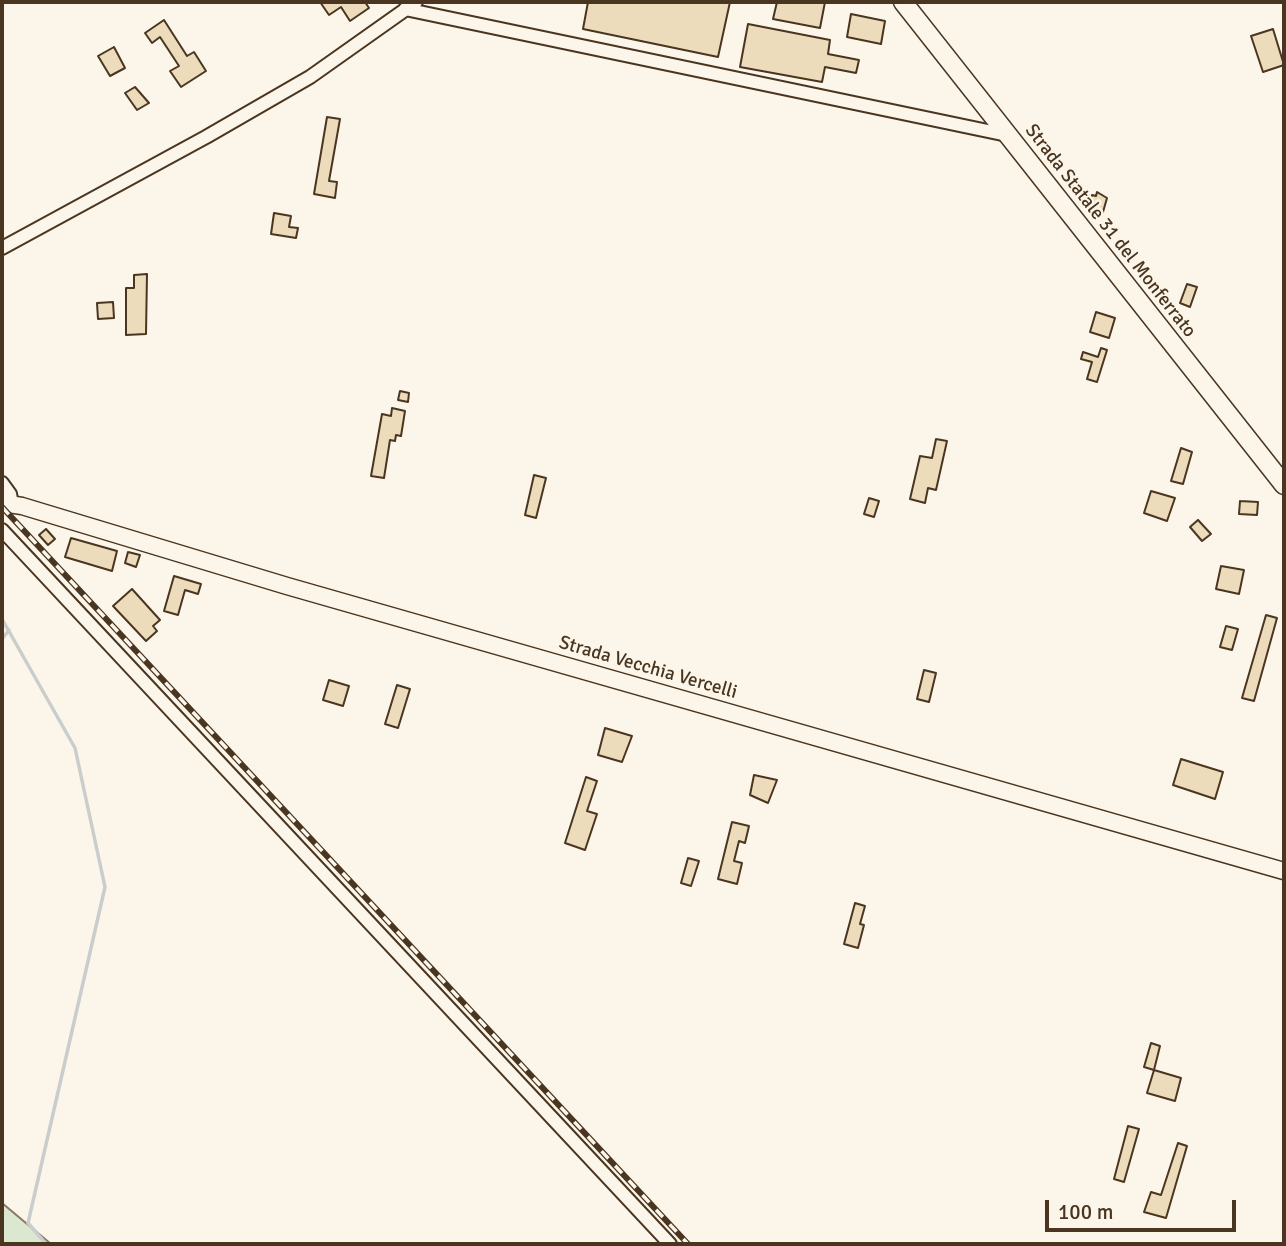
<!DOCTYPE html>
<style>
body{margin:0}
#map{position:relative;width:1286px;height:1246px;overflow:hidden;background:#fbf6e9;font-family:Signika,sans-serif}
canvas{display:block}
.frame{position:absolute;inset:0;border:4px solid #4a3520;pointer-events:none}
.scale{position:absolute;left:1045px;top:1200px;width:191px;height:32px;box-sizing:border-box;border:4px solid #4a3520;border-top:0;padding-left:9px;font-size:21px;line-height:24px;white-space:nowrap;color:#4a3520;-webkit-text-stroke:5px #fbf6e9;paint-order:stroke}
</style>
<div id="map">
<canvas width="1286" height="1246"></canvas>
<div class="frame"></div>
<div class="scale">100 m</div>
</div>
<script>
const context = document.querySelector('canvas').getContext('2d');
context.lineJoin = 'round';
function fillPath(path, color) { context.fillStyle = color; context.fill(path, 'evenodd'); }
const poly = rows => new Path2D(rows.map(r => 'M' + r).join(''));
function stroke(path, color, width, dash) { context.strokeStyle = color; context.lineWidth = width; context.lineCap = dash ? 'butt' : 'round'; context.setLineDash(dash || []); context.stroke(path); }
function write(font, color, halo, rows, align = 'center') {
  context.font = font + ' Signika,sans-serif'; context.lineWidth = 5; context.setLineDash([]); context.textBaseline = 'middle'; context.strokeStyle = halo; context.fillStyle = color; for (const [text, x, y, turn = 0] of rows) {
    context.save(); context.translate(x, y); context.rotate((+turn || 0) * Math.PI / 180); context.textAlign = isNaN(turn) ? turn : align; if (halo) context.strokeText(text, 0, 0); context.fillText(text, 0, 0); context.restore();
  }
}
const green = poly([
 [2,1203,51,1244,2,1244,2,1203]
]);
fillPath(green, '#dce7d0');
stroke(green, '#887966', 2);
stroke(poly([
 [2,619,75,748,105,887,28,1223,46,1244],
 [2,639,9,630]
]), '#c9cecd', 3.5);
const building = poly([
 [320,2,365,2,369,8,350,21,341,7,329,15,320,2],
 [588,2,730,2,718,57,583,29,588,2],
 [777,2,825,2,820,28,773,19,777,2],
 [851,14,885,21,881,44,847,37,851,14],
 [164,20,187,56,194,52,206,71,181,87,170,71,179,66,160,37,152,43,145,33,164,20],
 [748,24,830,40,828,54,859,60,856,73,825,67,822,82,740,67,748,24],
 [1273,29,1284,65,1263,72,1251,36,1273,29],
 [114,47,125,68,110,76,98,56,114,47],
 [135,87,149,103,137,110,125,93,135,87],
 [327,117,340,119,329,181,337,182,335,198,314,194,327,117],
 [1097,192,1107,198,1103,212,1094,209,1096,203,1090,201,1092,195,1096,196,1097,192],
 [274,213,291,216,289,227,298,228,296,238,271,234,274,213],
 [147,274,146,334,126,335,126,288,134,288,134,275,147,274],
 [1187,284,1197,287,1190,307,1180,303,1187,284],
 [113,302,114,318,98,319,97,303,113,302],
 [1096,312,1115,318,1109,338,1090,332,1096,312],
 [1101,348,1107,350,1097,382,1087,379,1092,362,1081,359,1083,352,1098,357,1101,348],
 [400,391,409,393,408,402,398,400,400,391],
 [392,408,405,411,401,436,396,435,395,441,390,440,384,478,371,476,382,414,391,416,392,408],
 [936,439,947,441,936,490,928,488,925,503,910,499,920,456,932,458,936,439],
 [1181,448,1192,452,1183,484,1171,481,1181,448],
 [534,475,546,478,536,518,525,515,534,475],
 [1151,491,1175,498,1167,521,1144,513,1151,491],
 [869,498,879,501,874,517,864,514,869,498],
 [1240,501,1258,502,1257,515,1239,514,1240,501],
 [1198,520,1211,534,1202,541,1190,527,1198,520],
 [46,529,55,539,48,545,39,535,46,529],
 [71,538,117,551,112,571,65,557,71,538],
 [128,552,140,555,136,567,125,563,128,552],
 [1221,566,1244,570,1239,594,1216,589,1221,566],
 [174,576,201,584,198,594,185,590,178,615,164,611,174,576],
 [132,589,160,620,153,626,157,631,146,641,113,606,132,589],
 [1266,615,1277,618,1254,701,1242,698,1266,615],
 [1226,626,1238,629,1232,650,1220,647,1226,626],
 [924,670,936,673,929,702,917,699,924,670],
 [329,680,349,686,343,706,323,700,329,680],
 [397,685,410,689,398,728,385,724,397,685],
 [605,728,632,736,622,762,598,755,605,728],
 [1181,759,1223,772,1215,799,1173,785,1181,759],
 [754,775,777,780,768,803,750,795,754,775],
 [586,777,597,781,587,811,597,814,585,850,565,843,586,777],
 [732,822,749,826,745,843,739,841,734,861,742,863,737,884,718,879,732,822],
 [688,858,699,861,691,886,681,883,688,858],
 [855,903,865,906,860,924,864,925,858,948,844,944,855,903],
 [1151,1043,1160,1046,1154,1070,1144,1067,1151,1043],
 [1154,1070,1181,1078,1175,1101,1147,1093,1154,1070],
 [1128,1126,1139,1129,1124,1182,1114,1179,1128,1126],
 [1178,1143,1187,1146,1166,1218,1144,1212,1151,1192,1161,1195,1178,1143]
]);
fillPath(building, '#ecdcbc');
stroke(building, '#4a3520', 2);
const street = poly([
 [405,9,1007,135],
 [2,248,206,137,310,77,416,2],
 [2,483,10,494,12,504],
 [2,530,670,1244]
]);
const secondary = poly([
 [2,503,22,506,287,586,1284,871]
]);
const primary = poly([
 [903,2,1284,485]
]);
stroke(street, '#4a3520', 16);
stroke(secondary, '#4a3520', 19);
stroke(primary, '#4a3520', 21);
stroke(street, '#fbf6e9', 12);
stroke(secondary, '#fbf6e9', 16);
stroke(primary, '#fbf6e9', 18);
const rail = poly([
 [2,507,688,1244]
]);
stroke(rail, '#4a3520', 6);
stroke(rail, '#fbf6e9', 3.5, [10]);
write('19px', '#4a3520', '#fbf6e9', [
 ["Strada Statale 31 del Monferrato",1110,231,52],
 ["Strada Vecchia Vercelli",648,668,16]
]);
</script>
